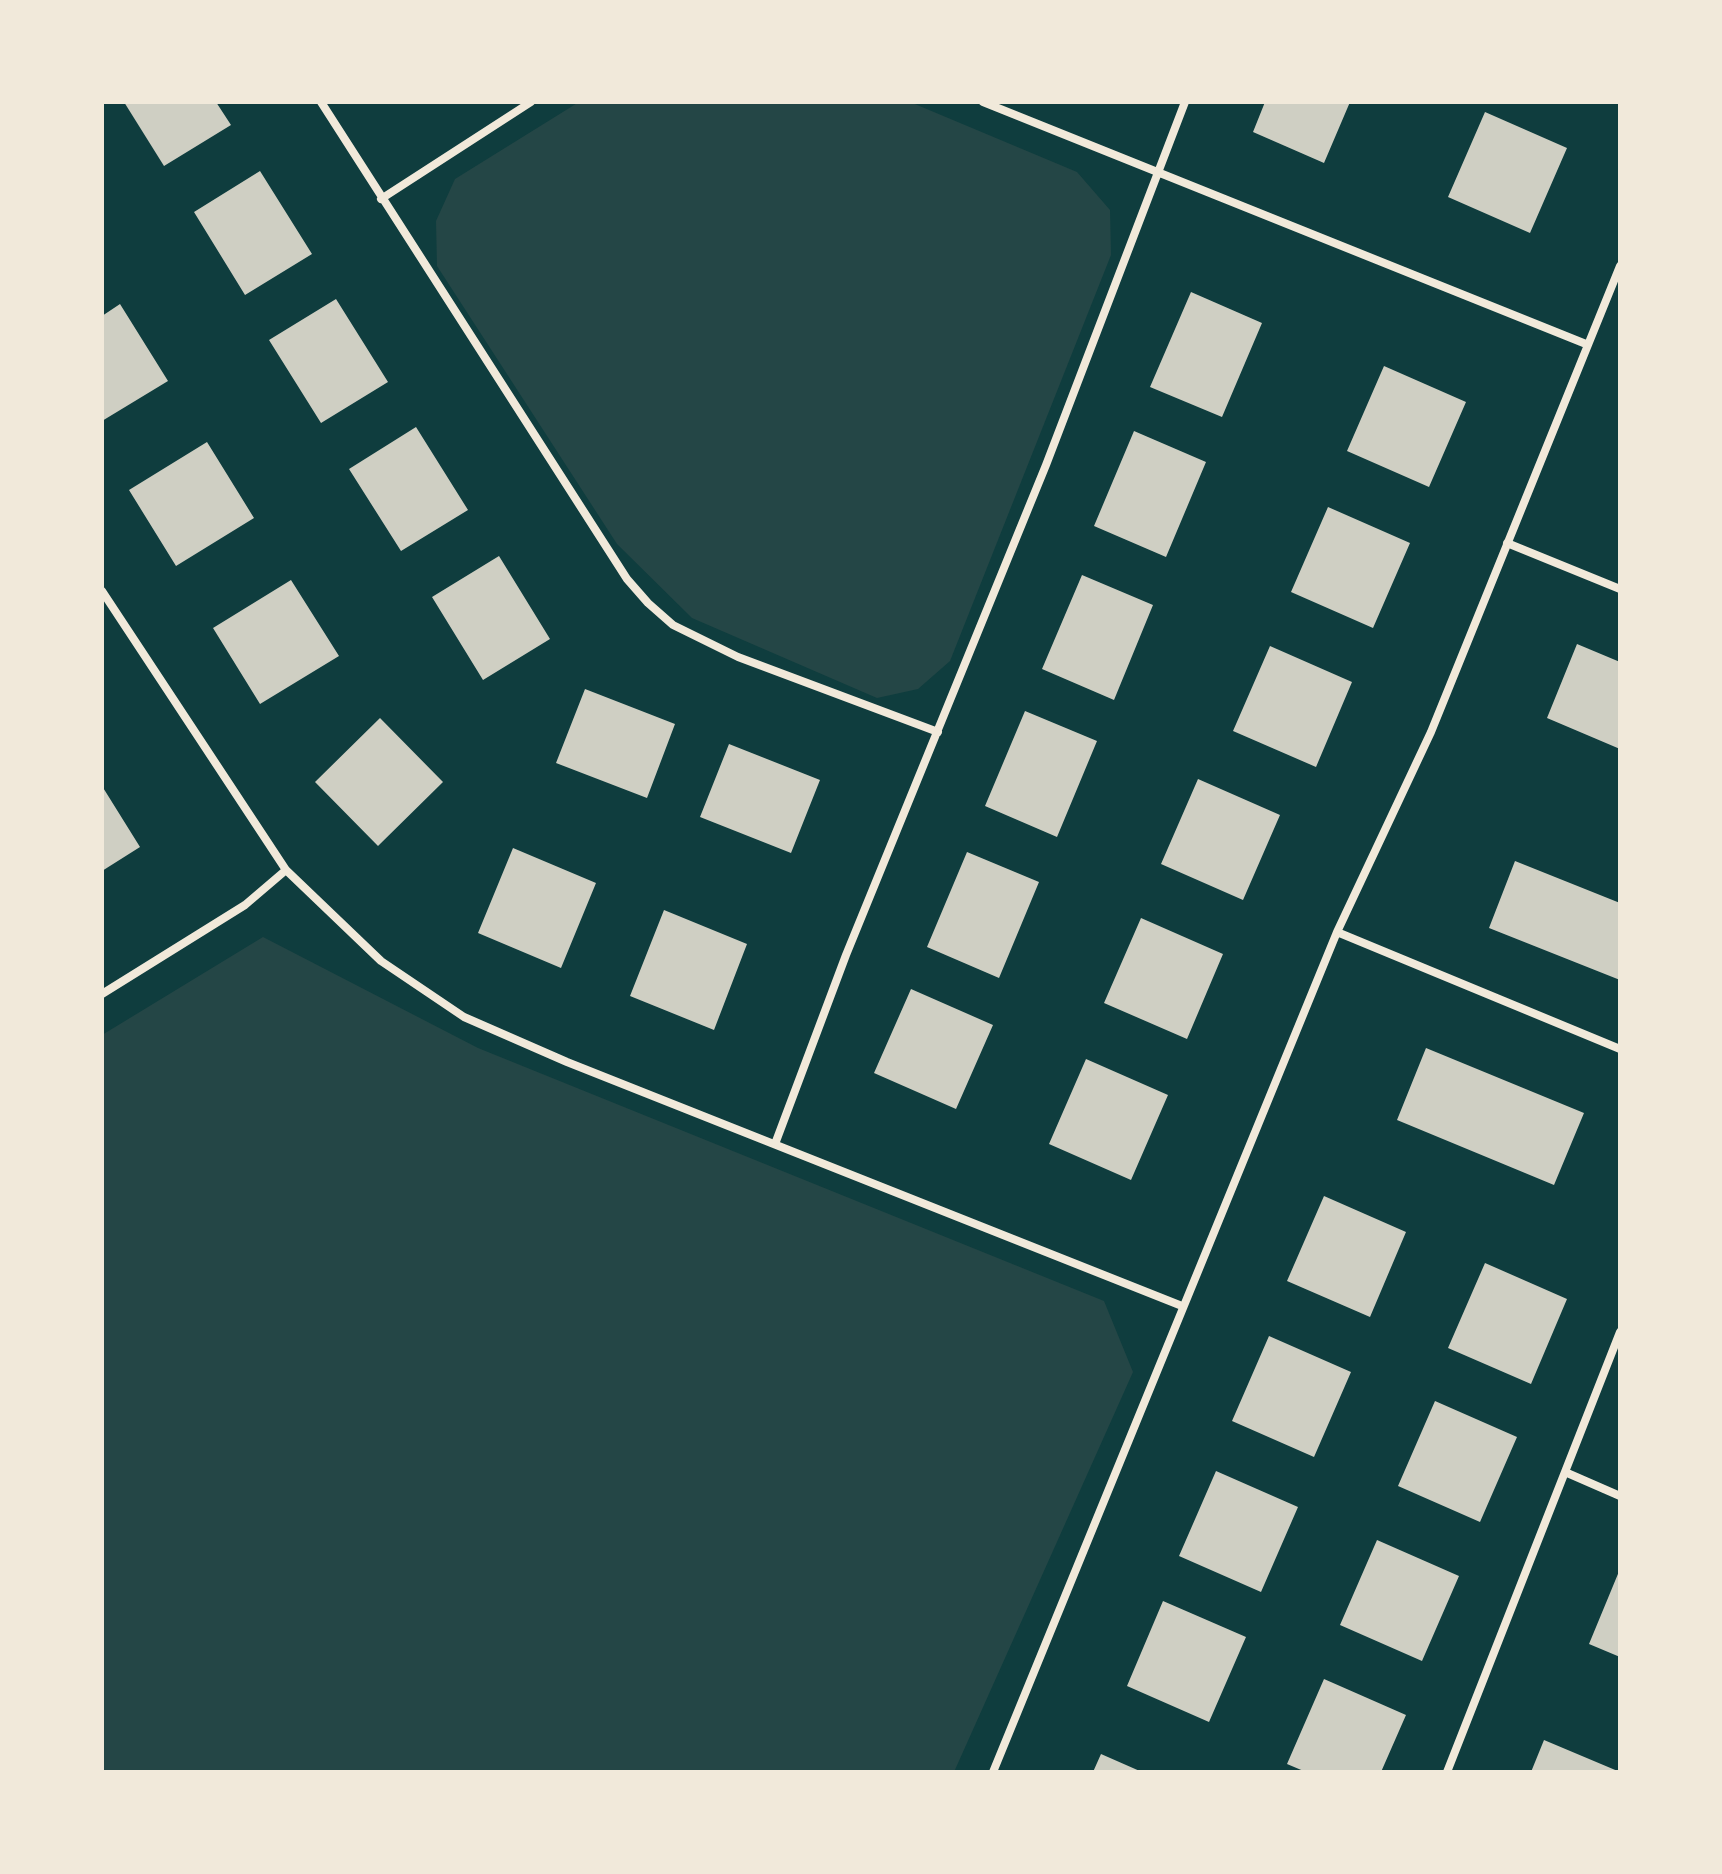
<!DOCTYPE html>
<style>
body{margin:0}
#map{position:relative;width:1722px;height:1874px;overflow:hidden;background:#0f3d3e;font-family:Montserrat,sans-serif}
canvas{display:block}
.frame{position:absolute;inset:0;border:104px solid #f1e9da;pointer-events:none}
</style>
<div id="map">
<canvas width="1722" height="1874"></canvas>
<div class="frame"></div>
</div>
<script>
const context = document.querySelector('canvas').getContext('2d');
context.lineJoin = 'round';
function fillPath(path, color) { context.fillStyle = color; context.fill(path, 'evenodd'); }
const poly = rows => new Path2D(rows.map(r => 'M' + r).join(''));
function stroke(path, color, width, dash) { context.strokeStyle = color; context.lineWidth = width; context.lineCap = dash ? 'butt' : 'round'; context.setLineDash(dash || []); context.stroke(path); }
fillPath(poly([
 [579,102,910,102,1077,172,1110,210,1111,255,950,661,918,689,877,698,692,618,617,544,437,266,436,221,455,179],
 [263,937,478,1048,1104,1301,1133,1372,954,1772,102,1772,102,1035]
]), '#244646');
fillPath(poly([
 [124,102,216,102,231,125,164,166],
 [1265,102,1350,102,1324,163,1253,132],
 [1485,112,1567,148,1530,233,1448,197],
 [260,171,312,254,245,295,194,212],
 [1191,292,1262,323,1222,417,1150,387],
 [336,299,388,382,321,423,269,340],
 [120,304,168,381,102,421,102,316],
 [1384,366,1466,402,1429,487,1347,451],
 [416,427,468,510,401,551,349,469],
 [1134,431,1206,462,1166,557,1094,526],
 [207,442,254,518,176,566,129,490],
 [1328,507,1410,543,1373,628,1291,592],
 [499,556,550,639,483,680,432,597],
 [1082,575,1153,605,1114,700,1042,669],
 [291,580,339,656,260,704,213,628],
 [1577,644,1620,662,1620,749,1547,718],
 [1270,646,1352,682,1316,767,1233,731],
 [585,689,675,724,647,798,556,763],
 [1025,711,1097,741,1057,837,985,806],
 [380,718,443,782,378,846,315,782],
 [729,744,820,780,791,853,700,817],
 [1198,779,1280,815,1243,900,1161,864],
 [102,786,140,847,102,871],
 [513,848,596,883,561,968,478,933],
 [967,852,1039,882,999,978,927,947],
 [1515,861,1620,903,1620,980,1489,928],
 [664,910,747,944,714,1030,630,996],
 [1141,918,1223,954,1187,1039,1104,1003],
 [911,989,993,1025,956,1109,874,1073],
 [1426,1048,1584,1113,1554,1185,1397,1120],
 [1086,1059,1168,1095,1131,1180,1049,1144],
 [1324,1196,1406,1232,1370,1317,1287,1281],
 [1485,1263,1567,1299,1531,1384,1448,1348],
 [1269,1336,1351,1372,1314,1457,1232,1421],
 [1435,1401,1517,1437,1480,1522,1398,1486],
 [1216,1471,1298,1507,1261,1592,1179,1556],
 [1377,1540,1459,1576,1422,1661,1340,1625],
 [1620,1569,1620,1657,1589,1644],
 [1163,1601,1246,1637,1209,1722,1127,1686],
 [1324,1679,1406,1715,1381,1772,1306,1772,1287,1764],
 [1544,1740,1620,1772,1531,1772],
 [1101,1754,1142,1772,1093,1772]
]), '#cfcfc3');
stroke(poly([
 [321,102,627,579,648,603,673,625,738,657,938,732],
 [983,102,1586,344],
 [381,199,531,102],
 [1507,543,1620,589],
 [102,591,286,870,381,961,464,1017,567,1062,1182,1306],
 [1337,932,1620,1049],
 [102,994,245,905,286,870],
 [775,1144,846,955,1046,465,1185,102],
 [1565,1472,1620,1496],
 [993,1772,1337,932,1431,732,1620,266],
 [1447,1772,1620,1332]
]), '#f1e9da', 8);
</script>
